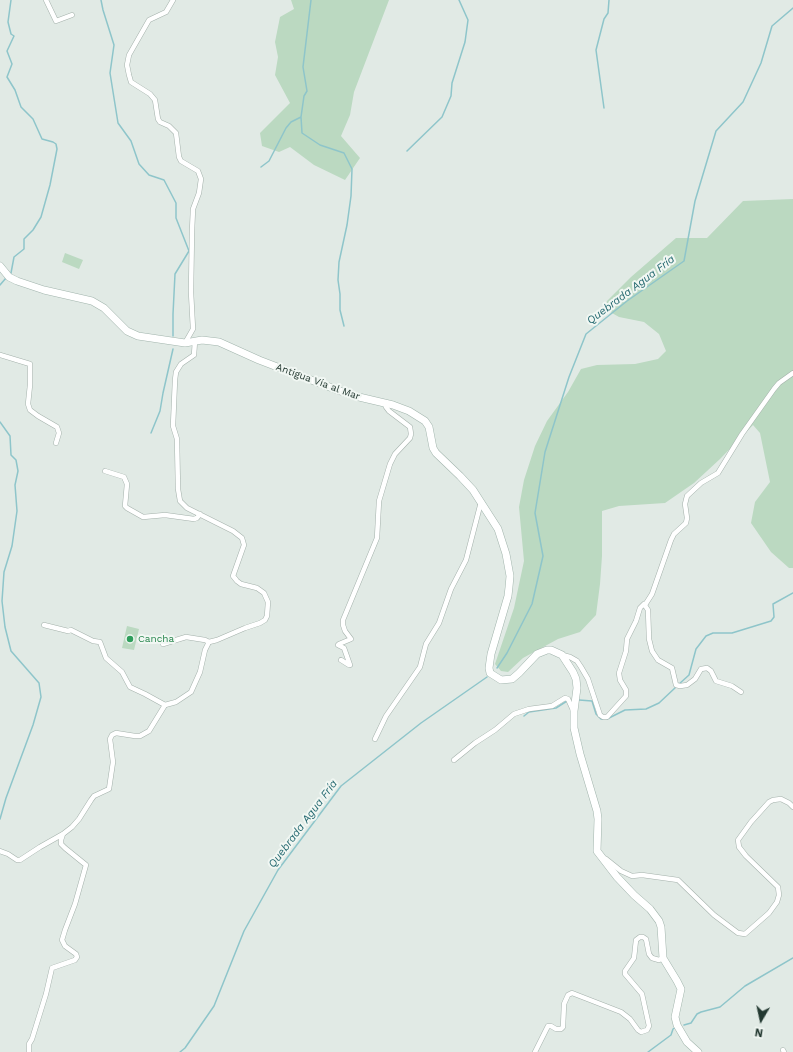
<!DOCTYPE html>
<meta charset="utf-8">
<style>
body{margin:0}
#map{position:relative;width:793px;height:1052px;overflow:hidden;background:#e1eae5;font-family:"Work Sans",sans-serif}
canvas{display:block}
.north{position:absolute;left:741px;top:1000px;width:40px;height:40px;-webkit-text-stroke:3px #f1f7f3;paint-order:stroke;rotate:189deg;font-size:11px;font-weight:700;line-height:16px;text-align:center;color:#233931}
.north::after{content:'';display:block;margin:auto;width:14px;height:18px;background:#233931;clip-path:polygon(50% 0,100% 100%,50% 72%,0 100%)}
</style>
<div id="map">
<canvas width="793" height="1052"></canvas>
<div class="north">N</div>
</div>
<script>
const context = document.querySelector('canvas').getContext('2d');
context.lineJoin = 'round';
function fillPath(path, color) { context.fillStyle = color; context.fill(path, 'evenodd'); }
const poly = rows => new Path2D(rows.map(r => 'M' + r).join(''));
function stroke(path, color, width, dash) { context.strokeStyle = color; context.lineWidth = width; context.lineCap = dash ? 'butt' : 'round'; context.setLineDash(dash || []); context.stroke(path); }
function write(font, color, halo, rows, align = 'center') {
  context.font = font + ' "Work Sans",sans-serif'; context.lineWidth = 4; context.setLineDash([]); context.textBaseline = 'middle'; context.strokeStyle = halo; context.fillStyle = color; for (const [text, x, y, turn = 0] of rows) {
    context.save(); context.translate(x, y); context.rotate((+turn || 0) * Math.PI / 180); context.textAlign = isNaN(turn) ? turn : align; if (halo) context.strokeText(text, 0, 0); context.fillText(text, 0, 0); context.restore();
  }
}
fillPath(poly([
 [291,0,389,0,354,92,350,115,341,136,360,158,345,180,314,165,290,147,279,152,262,146,260,133,290,103,275,75,278,57,275,42,280,17,294,9],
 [793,199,793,568,789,568,771,552,751,523,755,502,770,482,760,433,753,425,720,459,694,483,665,503,619,506,602,511,602,556,600,584,596,615,580,632,558,639,523,658,508,672,501,671,495,664,514,608,524,561,519,507,524,480,535,446,547,421,568,392,581,369,597,365,635,364,658,359,666,351,659,334,644,322,619,317,605,309,607,301,631,277,676,238,707,238,743,201],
 [65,253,83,260,79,269,62,262],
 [127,626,139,629,134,650,122,648]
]), '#bbd9c1');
stroke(poly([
 [101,0,103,10,114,45,110,73,118,123,131,141,139,164,149,175,164,180,176,203,176,218,189,251,175,274,173,314,173,336],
 [604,108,596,50,604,19,608,13,609,0],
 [301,117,302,133,320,145,344,153,352,169,351,196,347,225,339,262,338,280,340,294,340,310,344,326],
 [407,151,442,117,451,96,452,83,465,42,468,20,459,0],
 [261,167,269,161,286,128,291,122,301,117,304,96,307,91,303,67,311,0],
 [11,273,14,257,24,249,24,239,33,230,41,217,50,185,57,149,56,144,53,142,42,139,33,119,21,107,15,90,7,77,12,64,7,51,14,36,11,34,8,22,11,0],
 [0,285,6,278],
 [0,422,10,436,11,455,16,460,18,471,15,485,17,511,12,546,4,572,2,601,5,627,11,651,39,683,41,697,33,725,6,798,0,819],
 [151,433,160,411,163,393,173,349],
 [497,668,507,653,532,604,543,556,535,513,545,452,569,377,586,334,627,301,684,261,695,201,716,131,743,102,761,63,772,26,793,8],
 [678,685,689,675,696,649,706,636,713,633,732,633,771,621,774,617,773,604,793,593],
 [579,700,592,701,596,714,601,719,603,719],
 [524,716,529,712,556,708,567,701],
 [607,719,625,710,646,709,659,703,676,687],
 [684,1025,691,1023,697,1014,701,1012,720,1007,745,986,793,958],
 [180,1052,185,1048,214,1006,244,931,278,870,341,786,421,723,487,677],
 [648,1052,671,1035,673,1029,676,1027]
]), '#8ec5ca', 1.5);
const minor = poly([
 [46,0,56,21,72,15],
 [173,0,166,12,149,20,129,55,127,65,129,75,131,82,150,94,155,100,158,119,160,122,169,126,176,133,179,157,181,161,198,171,201,179,199,193,193,209,192,231,191,292,193,329,185,343],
 [0,355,30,364,30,385,28,404,30,410,38,416,57,427,59,433,56,443],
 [105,471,124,477,127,484,125,506,127,508,143,517,165,515,194,519,197,518,200,514],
 [645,605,652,594,671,540,674,534,686,523,687,518,685,504,687,496,701,483,718,473,742,434,774,389,779,383,793,373],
 [44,625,68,631,71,630,93,641,100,642,106,658,122,672,130,687,145,694,165,705],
 [163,644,186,637,205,640,209,642],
 [562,655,570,657,577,661,581,667,588,679,600,715,603,717,607,717,626,696,626,690,620,680,619,673,626,651,627,639,636,621,640,608,644,604,648,610,649,639,652,651,658,660,672,668,676,685,680,686,687,685,695,679,701,669,707,668,711,671,716,681,732,686,741,692],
 [341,660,349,665,350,665,344,648,338,645,339,644,351,639,345,631,343,625,343,620,377,538,379,501,390,464,395,454,410,438,411,434,410,427,389,411,386,407,385,403],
 [375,739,386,716,420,667,426,644,439,623,451,589,466,560,481,502],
 [454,760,475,743,495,730,514,714,529,709,552,706,565,698,568,699,573,710],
 [0,851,8,854,17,860,20,860,40,847,63,834,72,827,79,819,91,800,94,796,109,789,113,762,110,739,112,735,116,733,135,736,140,736,149,731,165,705,176,702,191,692,200,672,205,650,209,642,217,640,245,628,260,623,265,620,267,616,268,602,264,593,257,588,241,584,237,581,233,576,244,545,242,538,233,531,187,508,180,501,178,489,177,439,173,426,175,380,176,372,181,364,194,355,195,341],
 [606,859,621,871,632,876,642,875,678,880,714,915,738,933,745,934,769,913,777,902,779,895,778,887,746,856,739,847,738,840,751,822,769,802,773,800,781,799,789,803,793,807],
 [783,1050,784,1052],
 [29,1052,29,1044,32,1039,46,994,52,968,75,960,77,957,76,954,65,946,62,940,65,930,75,904,86,865,65,848,61,844,61,840,63,834],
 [535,1052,548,1026,551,1026,556,1029,561,1029,563,1027,564,1004,568,995,572,993,621,1012,630,1019,638,1030,641,1032,647,1030,649,1026,642,994,625,974,625,971,634,958,636,940,640,937,643,937,646,939,649,954,652,958,659,960,663,958]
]);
const secondary = poly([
 [0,266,9,277,17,281,44,290,92,301,104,308,127,331,138,336,185,343,202,340,219,342,259,360,340,391,359,397,393,405,409,411,425,421,429,427,433,448,436,453,460,476,473,490,498,529,506,554,510,576,509,587,508,596,491,654,489,668,490,673,501,680,512,679,519,673,537,654,547,650,551,650,562,655,573,672,576,679,577,688,574,711,574,728,580,754,597,811,598,819,597,851,617,877,634,895,650,909,659,921,661,927,663,958,677,981,681,989,675,1017,677,1025,687,1042,698,1052]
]);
stroke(minor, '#a4b1ab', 5.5);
stroke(secondary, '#a1b4ac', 8);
stroke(minor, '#fff', 4.5);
stroke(secondary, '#fff', 7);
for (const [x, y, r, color] of [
 [130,639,4,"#2e9e5b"]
]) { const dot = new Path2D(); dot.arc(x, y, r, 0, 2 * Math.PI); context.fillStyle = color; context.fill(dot); stroke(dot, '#f1f7f3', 1.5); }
write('10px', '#233931', '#f1f7f3', [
 ["Antigua Vía al Mar",318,382,20]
]);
write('10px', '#27864d', '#f1f7f3', [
 ["Cancha",138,639]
], 'left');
write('italic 11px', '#23686f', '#f1f7f3', [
 ["Quebrada Agua Fría",631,290,-37],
 ["Quebrada Agua Fría",303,824,-53]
]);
</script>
